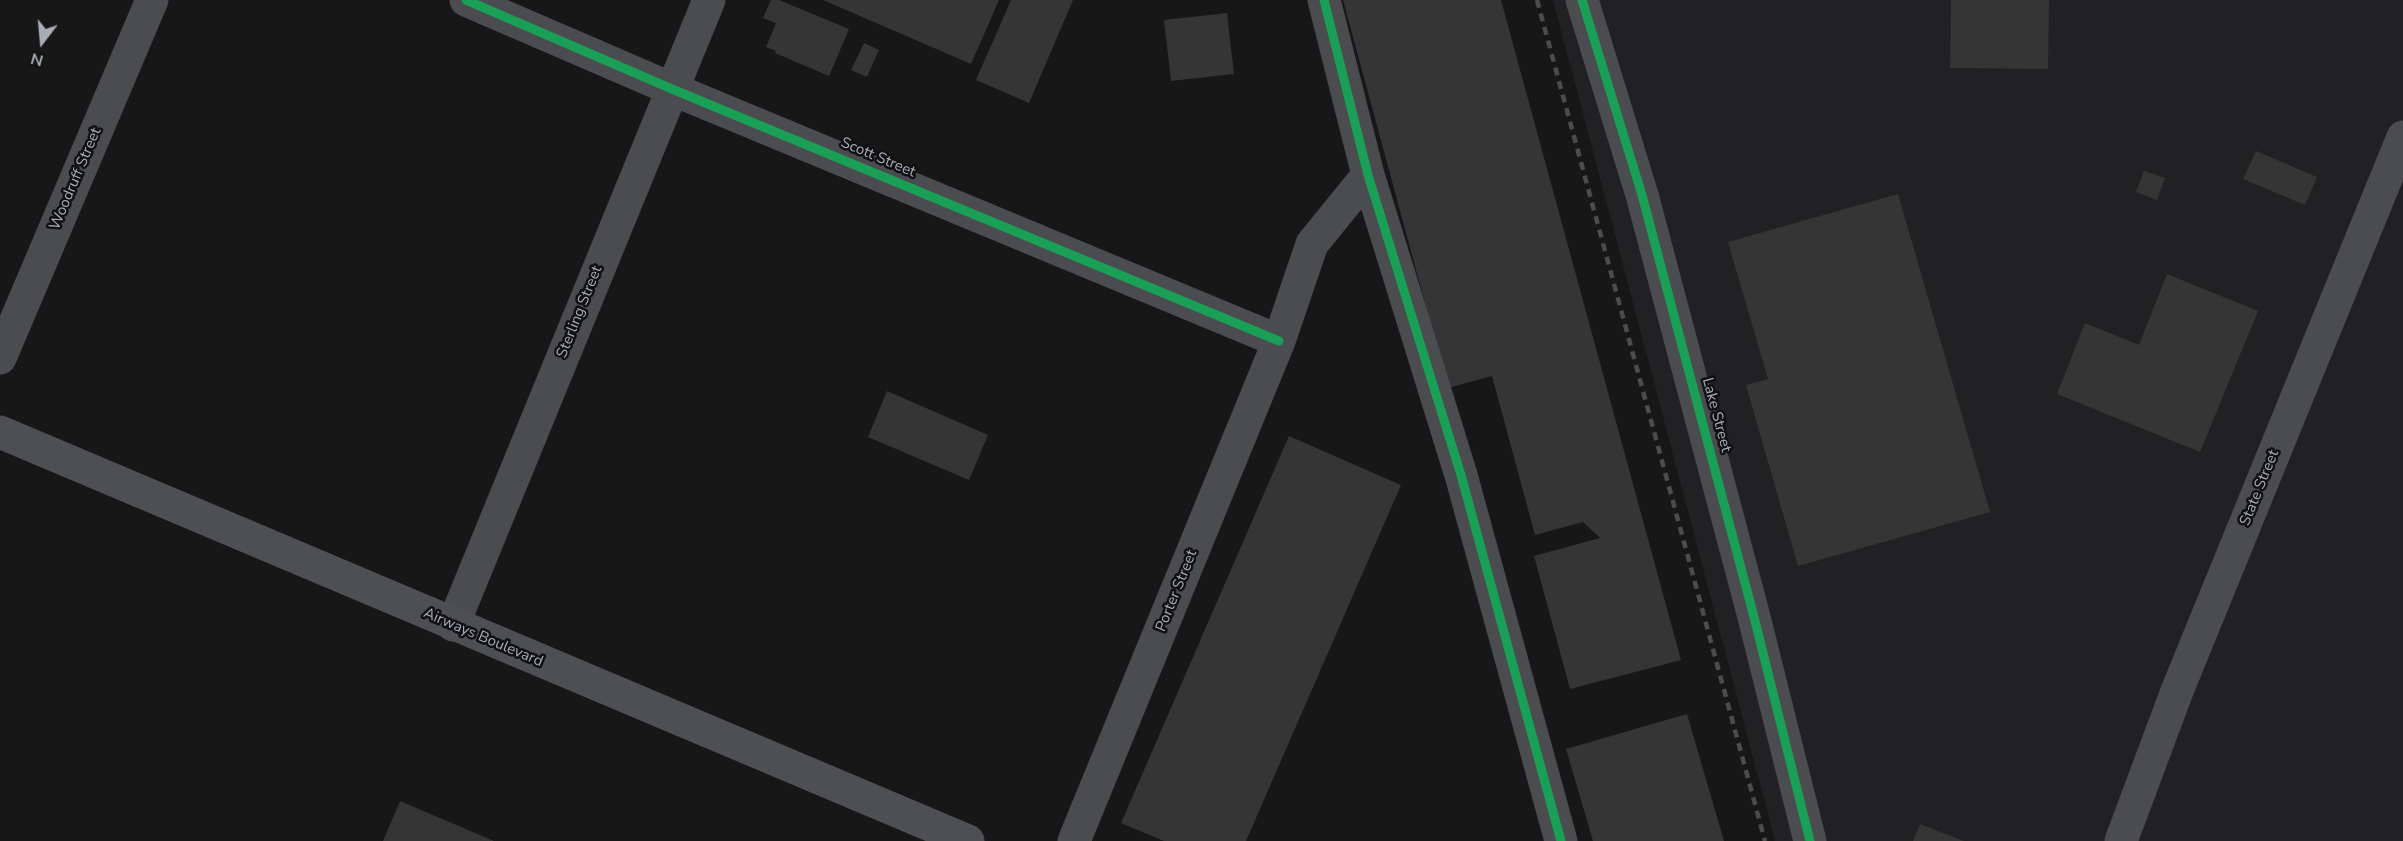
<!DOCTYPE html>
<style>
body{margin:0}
#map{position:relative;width:2403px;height:841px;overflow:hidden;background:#171717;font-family:"Nunito Sans",sans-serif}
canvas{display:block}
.north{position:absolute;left:12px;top:12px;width:60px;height:60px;-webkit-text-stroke:4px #111113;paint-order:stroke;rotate:196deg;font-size:16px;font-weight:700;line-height:24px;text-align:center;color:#a8adb8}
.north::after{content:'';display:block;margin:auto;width:21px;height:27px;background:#a8adb8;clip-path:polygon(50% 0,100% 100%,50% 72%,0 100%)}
</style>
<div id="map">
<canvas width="2403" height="841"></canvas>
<div class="north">N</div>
</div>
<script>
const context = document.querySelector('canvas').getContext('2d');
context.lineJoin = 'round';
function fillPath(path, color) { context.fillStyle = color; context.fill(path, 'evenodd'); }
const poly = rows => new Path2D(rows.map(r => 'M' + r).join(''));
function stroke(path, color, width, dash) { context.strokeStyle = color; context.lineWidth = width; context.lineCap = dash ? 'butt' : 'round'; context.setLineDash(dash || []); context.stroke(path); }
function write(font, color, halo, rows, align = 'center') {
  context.font = font + ' "Nunito Sans",sans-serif'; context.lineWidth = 5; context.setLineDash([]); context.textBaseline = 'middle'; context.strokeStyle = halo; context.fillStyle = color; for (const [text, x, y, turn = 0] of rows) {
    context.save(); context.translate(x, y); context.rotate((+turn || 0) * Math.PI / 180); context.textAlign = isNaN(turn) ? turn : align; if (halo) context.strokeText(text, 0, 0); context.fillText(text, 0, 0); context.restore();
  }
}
fillPath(poly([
 [1553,0,2403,0,2403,841,1775,841]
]), '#212123');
fillPath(poly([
 [771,0,779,0,849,29,829,76,775,53,776,51,766,47,776,23,763,18],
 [823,0,999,0,971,64],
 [1011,0,1073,0,1029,103,976,80],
 [1343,0,1501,0,1681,660,1570,689,1534,556,1600,538,1583,522,1535,535,1492,376,1448,388],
 [1951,0,2049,0,2048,69,1950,68],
 [1227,13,1234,74,1171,81,1164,20],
 [864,43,879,50,867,77,851,70],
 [2256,151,2317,177,2305,205,2243,179],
 [2144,171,2165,178,2157,200,2136,192],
 [1898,194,1990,512,1798,566,1746,385,1768,379,1728,242],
 [2167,274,2258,311,2200,452,2057,394,2085,323,2139,345],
 [887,391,988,435,969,480,868,437],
 [1289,436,1401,485,1246,841,1164,841,1121,823],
 [1687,714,1724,841,1593,841,1566,749],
 [400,801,494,841,383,841],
 [1920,824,1964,841,1913,841]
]), '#353536');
stroke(poly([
 [466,0,672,89,1279,341],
 [1324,0,1368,175,1461,475,1561,841],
 [1582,0,1642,195,1754,617,1810,841],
 [0,358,152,0],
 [453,625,709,0],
 [1074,841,1279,341,1312,244,1368,175],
 [2121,841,2177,691,2403,137]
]), '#4b4c50', 33);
stroke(poly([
 [0,432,968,841]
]), '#4d4f52', 33);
stroke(poly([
 [1537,0,1765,841]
]), '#4b4c4f', 4.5, [8, 6]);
stroke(poly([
 [466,0,672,89,1279,341],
 [1324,0,1368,175,1461,475,1561,841],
 [1582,0,1642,195,1754,617,1810,841]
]), '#1a9f57', 9);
write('15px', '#a8adb8', '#111113', [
 ["Scott Street",878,158,23],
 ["Woodruff Street",76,179,-67],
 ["Sterling Street",580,312,-68],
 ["Lake Street",1716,415,75],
 ["State Street",2260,488,-68],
 ["Porter Street",1177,591,-68],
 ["Airways Boulevard",483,638,23]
]);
</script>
